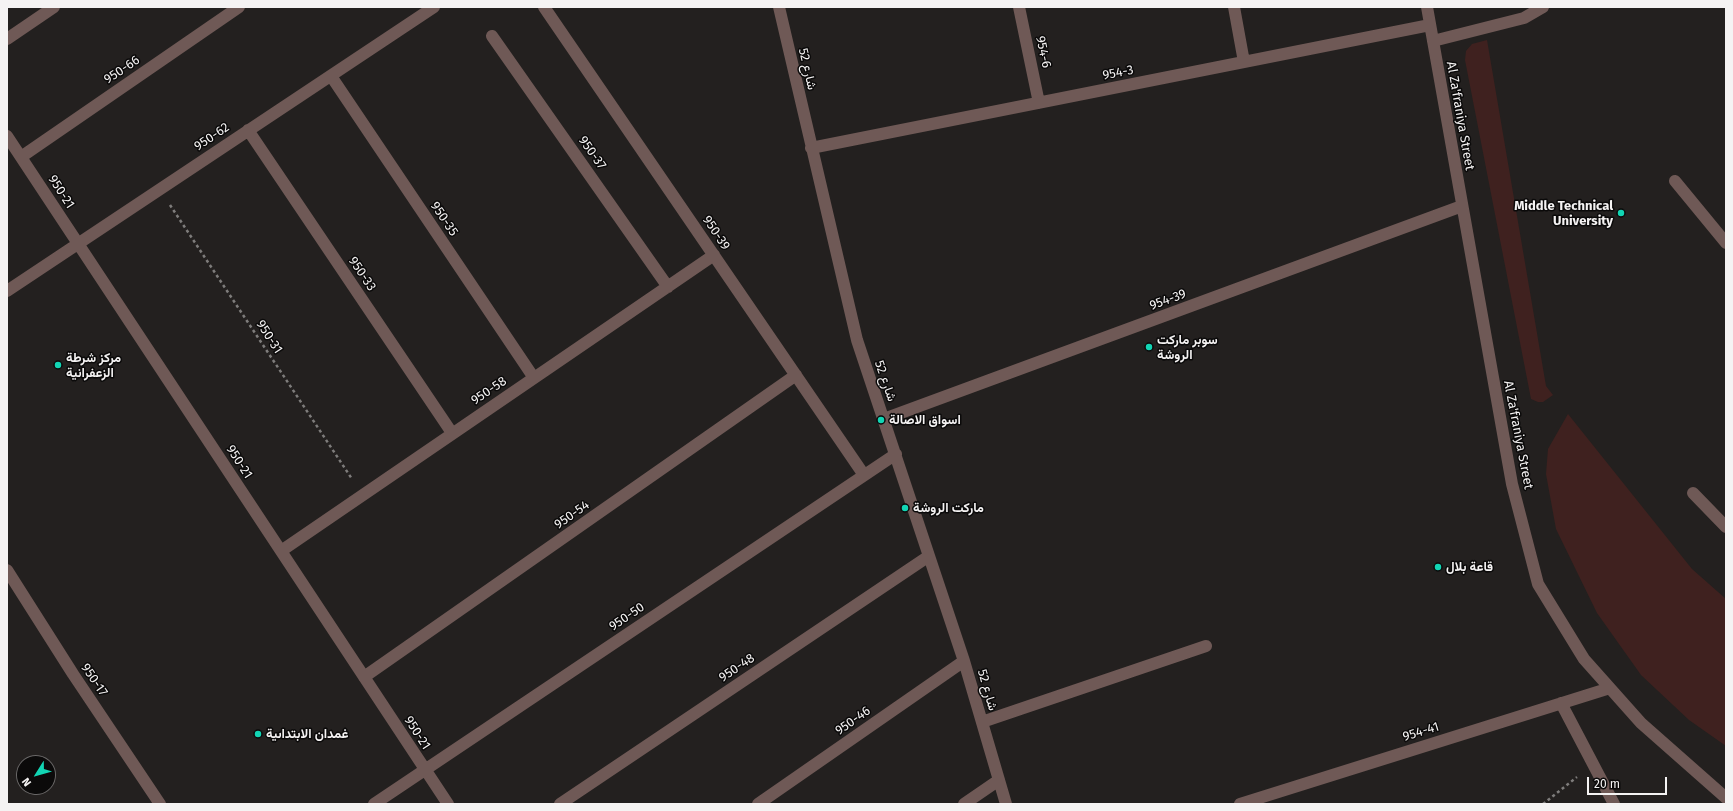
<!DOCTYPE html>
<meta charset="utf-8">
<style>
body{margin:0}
#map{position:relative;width:1733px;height:811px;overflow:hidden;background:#23201f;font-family:"Fira Sans",sans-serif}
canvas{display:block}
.frame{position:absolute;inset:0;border:8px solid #f5f3f3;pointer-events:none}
.north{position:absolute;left:16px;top:755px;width:40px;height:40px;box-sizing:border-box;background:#0b0a0a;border:1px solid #696767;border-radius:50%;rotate:233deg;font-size:11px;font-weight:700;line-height:16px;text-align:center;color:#f5f3f3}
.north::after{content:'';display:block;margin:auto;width:14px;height:18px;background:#12d5b4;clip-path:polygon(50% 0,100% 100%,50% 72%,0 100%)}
.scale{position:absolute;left:1587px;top:777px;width:80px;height:18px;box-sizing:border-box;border:2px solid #f5f3f3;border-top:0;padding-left:5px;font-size:12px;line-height:14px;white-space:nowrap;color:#f5f3f3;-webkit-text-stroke:3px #0b0a0a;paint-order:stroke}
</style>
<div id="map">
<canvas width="1733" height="811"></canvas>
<div class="frame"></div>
<div class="north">N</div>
<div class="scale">20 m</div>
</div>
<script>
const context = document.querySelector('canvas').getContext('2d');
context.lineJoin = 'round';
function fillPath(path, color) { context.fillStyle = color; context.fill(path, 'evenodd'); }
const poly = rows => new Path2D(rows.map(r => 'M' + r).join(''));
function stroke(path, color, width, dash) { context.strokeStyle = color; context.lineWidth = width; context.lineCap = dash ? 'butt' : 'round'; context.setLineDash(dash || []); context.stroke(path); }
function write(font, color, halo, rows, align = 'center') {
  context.font = font + ' "Fira Sans",Vazirmatn,sans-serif'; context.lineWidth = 3; context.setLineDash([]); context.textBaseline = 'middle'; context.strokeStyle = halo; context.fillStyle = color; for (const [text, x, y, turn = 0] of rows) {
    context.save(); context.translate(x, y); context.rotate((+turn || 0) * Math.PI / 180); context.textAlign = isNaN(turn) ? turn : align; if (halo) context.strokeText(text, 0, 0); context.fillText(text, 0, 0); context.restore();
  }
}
fillPath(poly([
 [1487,40,1546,386,1553,395,1543,402,1538,402,1531,399,1465,60,1466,51,1472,44],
 [1568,414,1692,569,1726,599,1726,746,1689,720,1641,675,1597,613,1556,529,1546,474,1548,449]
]), '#3f211f');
stroke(poly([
 [170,205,352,479],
 [1543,804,1577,777]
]), '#7e7c7b', 2.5, [3, 3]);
stroke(poly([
 [544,7,864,475],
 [779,7,857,340,964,661,1006,804],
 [1019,7,1039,103],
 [1234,7,1244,62],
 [1427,7,1512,484,1538,584,1584,659,1641,723,1726,798],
 [492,36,668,287],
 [7,39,54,7],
 [1433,41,1524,18,1543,7],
 [331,76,534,378],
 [248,130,452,433],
 [7,136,448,804],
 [811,148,1430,25],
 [21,157,239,7],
 [1675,181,1726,243],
 [7,291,434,7],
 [884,419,1462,206],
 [1693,493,1726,527],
 [281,551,714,255],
 [7,570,73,674,160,804],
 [364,677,796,375],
 [1561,703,1614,804],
 [982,722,1206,646],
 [374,804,896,454],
 [560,804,929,556],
 [758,804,964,661],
 [964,804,999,780],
 [1240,804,1610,688]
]), '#6f5956', 12);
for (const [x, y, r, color] of [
 [1621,213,4,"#12d5b4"],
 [1149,347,4,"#12d5b4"],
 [58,365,4,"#12d5b4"],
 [881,420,4,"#12d5b4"],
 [905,508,4,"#12d5b4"],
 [1438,567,4,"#12d5b4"],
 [258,734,4,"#12d5b4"]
]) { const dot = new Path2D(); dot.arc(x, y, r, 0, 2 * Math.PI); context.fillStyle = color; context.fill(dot); stroke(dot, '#0b0a0a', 1.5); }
write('13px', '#f5f3f3', '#0b0a0a', [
 ["954-6",1043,52,78],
 ["شارع 52",807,69,77],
 ["950-66",122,70,-34],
 ["954-3",1118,73,-11],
 ["Al Za'franiya Street",1460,116,80],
 ["950-62",212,137,-34],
 ["950-37",592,153,55],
 ["950-21",61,192,57],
 ["950-35",444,219,56],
 ["950-39",716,233,56],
 ["950-33",362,274,56],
 ["954-39",1168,300,-20],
 ["950-31",269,337,57],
 ["شارع 52",885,381,71],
 ["950-58",489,391,-34],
 ["Al Za'franiya Street",1518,435,79],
 ["950-21",239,462,57],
 ["950-54",572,515,-35],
 ["950-50",627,617,-34],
 ["950-48",737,668,-34],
 ["950-17",94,680,56],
 ["شارع 52",987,690,74],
 ["950-46",853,721,-35],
 ["954-41",1421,732,-17],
 ["950-21",417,733,57]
]);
write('bold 13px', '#f5f3f3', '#0b0a0a', [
 ["Middle Technical",1613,206,"right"],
 ["University",1613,221,"right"],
 ["سوبر ماركت",1157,340],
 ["الروشة",1157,355],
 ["مركز شرطة",66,358],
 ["الزعفرانية",66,373],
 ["اسواق الاصالة",889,420],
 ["ماركت الروشة",913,508],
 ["قاعة بلال",1446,567],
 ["غمدان الابتداىية",266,734]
], 'left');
</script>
